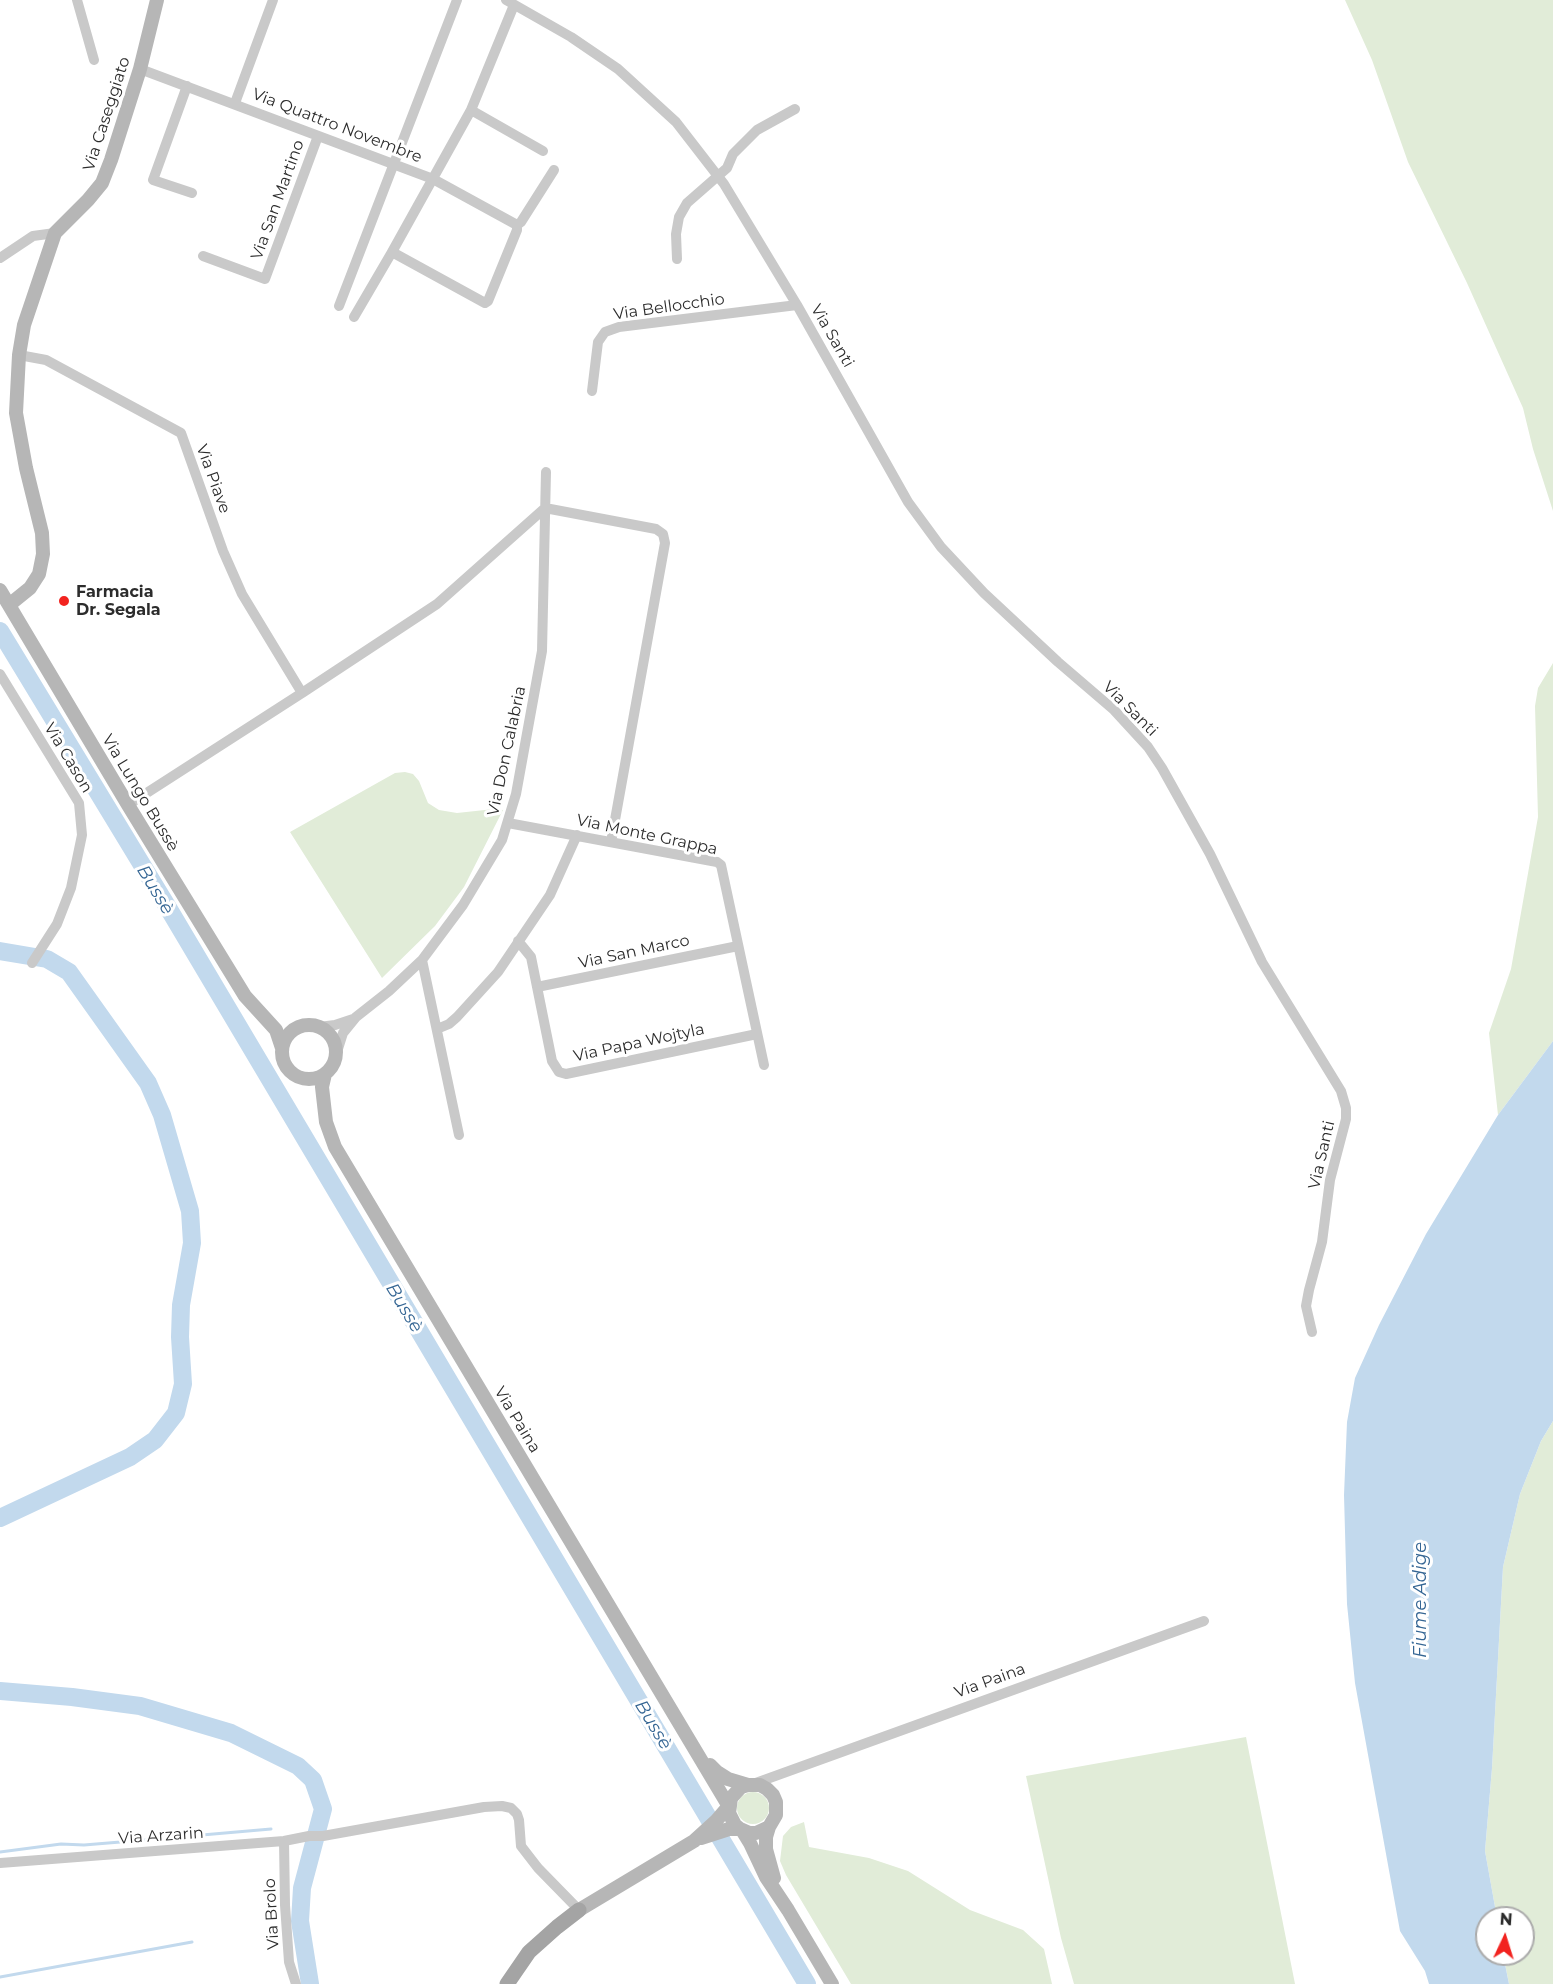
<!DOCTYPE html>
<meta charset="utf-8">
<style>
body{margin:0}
#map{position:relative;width:1553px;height:1984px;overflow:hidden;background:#fff;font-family:Montserrat,sans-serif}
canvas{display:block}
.north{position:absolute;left:1475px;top:1906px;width:60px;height:60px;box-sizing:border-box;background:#fff;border:2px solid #ababab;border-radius:50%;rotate:4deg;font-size:16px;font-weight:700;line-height:24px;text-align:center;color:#2c2c2c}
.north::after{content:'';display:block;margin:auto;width:21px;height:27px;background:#f2231f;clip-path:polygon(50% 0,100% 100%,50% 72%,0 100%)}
</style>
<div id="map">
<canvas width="1553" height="1984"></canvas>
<div class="north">N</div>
</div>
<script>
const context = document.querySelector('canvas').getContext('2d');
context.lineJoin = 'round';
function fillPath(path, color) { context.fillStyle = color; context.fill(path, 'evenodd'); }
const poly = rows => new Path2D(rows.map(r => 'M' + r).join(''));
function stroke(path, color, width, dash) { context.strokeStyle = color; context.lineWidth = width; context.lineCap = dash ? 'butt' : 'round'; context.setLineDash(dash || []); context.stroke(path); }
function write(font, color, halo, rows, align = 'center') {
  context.font = font + ' Montserrat,sans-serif'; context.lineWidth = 6; context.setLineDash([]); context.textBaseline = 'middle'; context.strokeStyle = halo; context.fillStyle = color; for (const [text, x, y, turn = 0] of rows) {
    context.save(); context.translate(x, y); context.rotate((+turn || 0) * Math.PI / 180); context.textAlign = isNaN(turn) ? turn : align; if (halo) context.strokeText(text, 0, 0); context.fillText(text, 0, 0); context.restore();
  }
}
fillPath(poly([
 [1345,0,1553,0,1553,511,1533,449,1523,408,1467,283,1408,162,1372,60],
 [1553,663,1553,1041,1498,1115,1489,1033,1511,969,1538,817,1535,706,1538,688],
 [405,772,413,774,419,781,428,803,439,810,457,813,494,809,503,810,464,887,435,926,382,978,290,832,395,773],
 [1553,1421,1553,1984,1509,1984,1503,1954,1523,1954,1523,1918,1497,1918,1485,1851,1492,1768,1503,1567,1520,1494,1541,1441],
 [1246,1737,1295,1984,1074,1984,1061,1938,1026,1776],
 '737 1808a16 16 0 1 1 32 0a16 16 0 1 1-32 0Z',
 [804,1822,809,1847,869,1858,908,1871,970,1910,1023,1930,1044,1949,1052,1984,851,1984,786,1875,780,1861,783,1836,791,1827]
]), '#e1ecd8');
fillPath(poly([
 [1553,1041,1553,1421,1541,1441,1520,1494,1503,1567,1492,1768,1485,1851,1497,1918,1487,1918,1487,1954,1503,1954,1509,1984,1429,1984,1425,1971,1400,1931,1355,1683,1347,1604,1344,1495,1347,1422,1355,1378,1379,1325,1426,1234,1498,1115]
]), '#c2d9ed');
stroke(poly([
 [202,1835,271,1829],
 [0,1852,61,1844,84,1845,169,1838],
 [0,1977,192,1942]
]), '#c2d9ed', 3);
stroke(poly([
 [0,631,167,906,807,1984],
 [0,951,47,959,69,972,148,1083,162,1115,190,1211,192,1243,181,1305,180,1337,183,1384,176,1413,155,1440,130,1457,0,1518],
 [0,1691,72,1697,140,1706,231,1733,298,1766,313,1780,323,1809,302,1888,300,1921,310,1984]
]), '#c2d9ed', 18);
stroke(poly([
 [77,0,94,60],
 [506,0,571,37,618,69,676,122,724,184,797,305,908,502,941,547,984,593,1058,662,1114,710,1148,747,1162,768,1210,854,1262,962,1341,1091,1346,1108,1346,1119,1330,1180,1322,1242,1309,1290,1306,1306,1312,1332],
 [514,5,471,110,392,252,485,303,488,301,517,230,517,225,521,222,554,170],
 [140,69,433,179,517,225],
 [187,86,153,180,192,193],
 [235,103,273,0],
 [471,110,543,151],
 [203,256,265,279,318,136],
 [0,258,33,236,55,233],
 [677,259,676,234,679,217,687,203,727,168,733,154,757,130,795,109],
 [339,306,457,0],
 [354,317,392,252],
 [19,355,46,360,181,433,223,551,242,594,302,693,128,805],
 [592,391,598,342,605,332,619,327,797,305],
 [0,674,79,803,82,835,71,888,57,924,32,963],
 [302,693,437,604,545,508,656,529,663,534,665,543,611,842],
 [508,823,717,862,721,865,764,1065],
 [518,941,531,957,552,1061,559,1072,566,1074,757,1034],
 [422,960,459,1135],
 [537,987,738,946],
 [319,1027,335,1025,353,1019],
 [437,1029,449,1024,457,1017,498,972,550,895,577,835],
 [337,1052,343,1033,356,1017,389,991,422,960,463,905,502,840,516,794,542,651,546,472],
 [753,1784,1204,1621],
 [284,1841,285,1905,289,1962,296,1984],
 [0,1863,284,1841,309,1836,323,1836,484,1807,502,1806,511,1808,517,1814,519,1820,521,1846,538,1868,579,1910]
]), '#c9c9c9', 10);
stroke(poly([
 [0,590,128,805,245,996,276,1030,282,1048],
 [9,605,30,588,39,574,43,554,42,533,26,468,16,413,19,355,24,325,55,233,88,200,102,183,111,160,140,69,157,0],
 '282 1052a27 27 0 1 1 54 0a27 27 0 1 1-54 0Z',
 [325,1074,322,1087,326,1122,335,1147,728,1805],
 [710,1765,717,1772,728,1779,748,1785,760,1785,767,1789,773,1795,776,1802,776,1815,769,1827,756,1833,749,1833,740,1829,735,1825,729,1813,731,1798,741,1787,748,1785],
 [769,1827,766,1837,766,1849,774,1878],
 [742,1830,750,1843,766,1877,788,1910,832,1984],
 [701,1838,729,1829,740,1829],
 [579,1910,694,1841,716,1821,728,1807]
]), '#b6b6b6', 14);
stroke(poly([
 [507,1984,529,1952,557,1927,579,1910]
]), '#a4a4a4', 15);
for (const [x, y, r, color] of [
 [64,601,6,"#f2231f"]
]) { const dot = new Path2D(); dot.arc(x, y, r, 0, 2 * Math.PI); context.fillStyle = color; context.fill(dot); stroke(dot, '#fff', 2); }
write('16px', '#2c2c2c', '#fff', [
 ["Via Caseggiato",107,114,-72],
 ["Via Quattro Novembre",337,126,21],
 ["Via San Martino",278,200,-70],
 ["Via Bellocchio",669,307,-8],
 ["Via Santi",832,336,60],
 ["Via Piave",213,479,70],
 ["Via Santi",1130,709,45],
 ["Via Don Calabria",507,751,-78],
 ["Via Cason",68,758,59],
 ["Via Lungo Bussè",140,793,59],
 ["Via Monte Grappa",647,835,12],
 ["Via San Marco",634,952,-12],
 ["Via Papa Wojtyla",639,1043,-12],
 ["Via Santi",1322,1155,-77],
 ["Via Paina",517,1420,59],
 ["Via Paina",990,1681,-20],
 ["Via Arzarin",161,1836,-4],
 ["Via Brolo",272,1914,-93]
]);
write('bold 16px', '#2c2c2c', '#fff', [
 ["Farmacia",76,592],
 ["Dr. Segala",76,610]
], 'left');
write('italic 18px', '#356694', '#fff', [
 ["Bussè",155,890,59],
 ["Bussè",404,1308,59],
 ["Fiume Adige",1421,1600,-90],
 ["Bussè",653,1725,59]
]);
</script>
